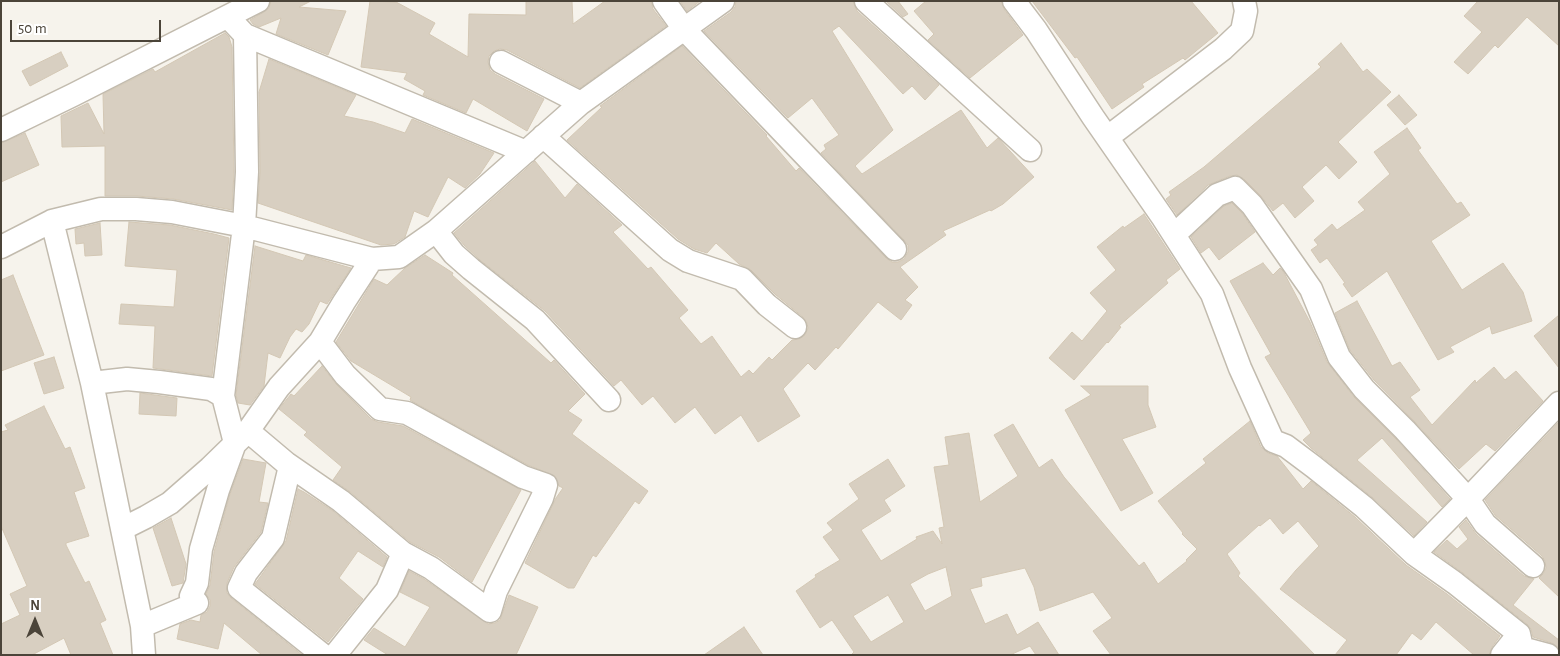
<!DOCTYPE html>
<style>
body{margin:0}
#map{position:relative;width:1560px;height:656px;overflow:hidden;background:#f6f3ec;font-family:"Alegreya Sans",sans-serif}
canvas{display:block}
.frame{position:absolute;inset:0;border:2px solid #4b4439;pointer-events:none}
.north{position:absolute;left:10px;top:596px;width:50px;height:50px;-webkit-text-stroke:4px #fff;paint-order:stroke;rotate:0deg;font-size:14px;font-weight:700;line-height:20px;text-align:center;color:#4b4439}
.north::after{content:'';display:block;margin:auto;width:18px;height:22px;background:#4b4439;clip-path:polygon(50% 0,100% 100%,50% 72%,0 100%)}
.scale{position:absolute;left:10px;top:20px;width:151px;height:22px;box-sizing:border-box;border:2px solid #4b4439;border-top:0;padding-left:6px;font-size:15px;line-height:18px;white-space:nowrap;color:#4b4439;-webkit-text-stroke:4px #fff;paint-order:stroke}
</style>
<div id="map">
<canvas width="1560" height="656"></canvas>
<div class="frame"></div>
<div class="north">N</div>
<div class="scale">50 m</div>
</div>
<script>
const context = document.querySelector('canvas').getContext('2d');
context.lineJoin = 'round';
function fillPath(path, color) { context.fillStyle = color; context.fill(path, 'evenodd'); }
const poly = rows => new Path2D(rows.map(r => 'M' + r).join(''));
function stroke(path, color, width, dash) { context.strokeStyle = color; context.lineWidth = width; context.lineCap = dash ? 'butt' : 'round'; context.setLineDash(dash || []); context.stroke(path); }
const building = poly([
 [271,1,311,1,299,7,346,11,328,55,276,34,281,18,259,27,253,24,250,20,264,12,269,8,271,1],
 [370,1,396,2,435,23,429,34,468,57,469,14,526,15,526,1,572,1,573,24,605,1,651,1,653,9,666,26,580,88,507,50,500,49,494,51,489,56,488,62,490,70,495,74,544,99,527,131,473,99,466,113,423,95,425,91,404,79,407,73,361,67,370,1],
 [680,1,700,1,687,11,680,1],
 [736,1,853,1,857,11,939,85,925,100,912,86,903,94,839,26,832,31,893,130,855,166,862,174,961,110,987,148,998,138,1034,177,1003,204,991,211,990,210,943,231,946,235,900,267,918,287,905,300,912,305,901,320,878,302,838,349,836,347,815,370,808,363,783,389,800,416,758,442,741,415,715,434,695,407,675,423,653,396,642,405,621,380,614,386,545,311,480,260,464,245,454,233,535,161,565,198,577,184,622,225,613,232,648,269,651,267,688,310,679,318,701,344,712,336,741,377,749,370,753,374,769,357,772,360,792,340,799,339,805,335,808,328,807,323,803,317,776,295,751,270,739,264,716,243,707,253,694,249,678,239,567,140,602,107,600,106,682,46,767,135,766,136,796,171,799,168,886,258,892,262,898,262,904,259,908,252,908,245,904,240,821,153,826,149,824,145,839,135,812,98,788,118,704,31,731,12,735,7,736,1],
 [886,1,898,1,908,14,903,17,886,1],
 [926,1,1001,1,1004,9,1023,35,970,78,928,40,934,34,914,11,926,1],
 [1032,1,1191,1,1218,33,1185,60,1183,58,1142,84,1144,87,1112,109,1077,57,1075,58,1032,1],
 [1478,1,1559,1,1559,46,1527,17,1498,48,1495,45,1468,74,1454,62,1482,32,1464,16,1478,1],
 [225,33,229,37,232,47,234,172,232,210,173,199,137,196,105,196,105,146,62,147,61,116,88,103,104,134,103,94,153,69,155,72,225,33],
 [1341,43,1363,72,1367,69,1391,92,1338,142,1357,162,1339,179,1326,165,1302,187,1314,201,1295,218,1283,203,1273,211,1261,196,1244,179,1237,175,1230,176,1208,185,1177,215,1166,199,1171,195,1169,192,1204,167,1321,67,1318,64,1341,43],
 [61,52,68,66,30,86,22,71,61,52],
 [269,59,356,95,344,116,373,122,405,133,412,119,494,153,480,174,465,188,448,177,428,217,414,211,405,237,394,244,381,245,258,203,260,172,259,92,269,59],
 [1399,95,1417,115,1405,125,1387,105,1399,95],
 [1407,128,1421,148,1418,150,1457,204,1461,202,1470,215,1431,241,1462,290,1503,263,1523,292,1532,321,1492,334,1490,326,1450,347,1454,352,1438,360,1387,271,1352,297,1343,284,1345,283,1327,258,1320,263,1311,250,1318,245,1314,240,1332,224,1337,230,1365,210,1358,202,1390,174,1374,152,1407,128],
 [25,133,39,165,1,182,1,143,25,133],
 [1232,203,1242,213,1255,232,1219,260,1209,247,1201,253,1191,237,1224,206,1232,203],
 [1144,214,1180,269,1166,280,1168,283,1119,326,1121,327,1108,343,1107,342,1074,380,1049,358,1072,332,1082,341,1107,311,1090,293,1116,270,1097,247,1123,226,1124,228,1144,214],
 [129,222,170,225,214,234,229,238,212,376,153,368,155,326,119,324,121,304,174,307,177,270,125,266,129,222],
 [100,223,102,255,85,256,84,243,76,244,75,229,100,223],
 [255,246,303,261,306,255,351,268,327,304,320,301,309,324,302,332,296,329,290,337,280,358,268,353,264,386,250,405,238,403,236,395,255,246],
 [425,255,453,273,452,275,551,363,554,360,585,394,568,411,582,420,572,434,648,491,639,504,635,501,596,557,593,555,574,588,568,588,525,563,556,498,563,488,559,486,555,476,528,465,410,400,411,397,351,361,336,342,374,279,387,285,405,268,425,255],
 [1263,263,1273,275,1280,268,1283,271,1310,322,1327,362,1354,397,1396,439,1450,499,1442,507,1382,438,1357,460,1427,522,1414,536,1372,497,1311,448,1303,440,1311,433,1265,357,1271,354,1230,281,1263,263],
 [13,275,44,355,1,371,1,280,13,275],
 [1357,301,1392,366,1400,362,1420,390,1410,397,1432,425,1475,380,1476,383,1494,367,1505,380,1516,371,1543,401,1495,451,1486,444,1459,469,1414,421,1374,380,1350,350,1335,313,1357,301],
 [1559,315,1559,368,1534,336,1559,315],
 [54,357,64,388,44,394,34,363,54,357],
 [322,366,336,384,371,419,378,422,403,426,521,490,472,582,439,557,410,542,349,491,333,480,342,467,304,435,307,432,279,409,291,394,294,396,322,366],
 [1081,386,1148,386,1148,405,1156,427,1122,439,1153,493,1121,511,1065,410,1091,395,1081,386],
 [140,393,177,398,176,416,139,414,140,393],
 [44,406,65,449,70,447,85,488,74,492,89,536,66,543,66,545,85,583,89,581,106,620,100,623,113,655,71,655,64,638,32,655,1,655,1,624,20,615,10,594,27,586,1,526,1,432,8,430,5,425,44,406],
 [1250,421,1261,447,1268,453,1277,456,1303,489,1311,481,1355,517,1406,565,1447,594,1500,636,1492,647,1489,655,1474,655,1436,622,1421,640,1412,633,1396,655,1335,655,1347,640,1280,589,1296,570,1319,546,1298,521,1283,534,1270,518,1260,526,1259,525,1227,554,1240,573,1238,576,1315,655,1111,655,1093,631,1112,618,1093,592,1040,611,1034,587,1025,568,981,578,982,586,970,589,985,624,1007,614,1017,635,1038,622,1059,655,1036,655,1030,646,1010,655,851,655,854,652,832,620,820,628,796,591,816,577,815,575,840,560,823,537,833,530,827,523,859,499,849,484,888,459,905,486,884,500,891,511,861,530,881,561,917,539,916,537,933,531,942,544,939,528,944,527,934,467,949,465,945,437,969,433,980,502,1018,476,994,435,1013,424,1039,468,1052,459,1064,477,1139,566,1144,562,1158,584,1187,561,1186,560,1197,549,1182,534,1183,533,1158,501,1206,463,1203,459,1250,421],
 [946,567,952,596,925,611,910,584,928,574,946,567],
 [888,595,904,622,871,642,853,616,888,595],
 [1559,422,1559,597,1539,578,1543,574,1546,568,1545,561,1542,556,1495,515,1485,500,1559,422],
 [243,459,266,463,259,502,268,503,261,532,234,567,227,583,227,593,231,598,302,655,262,655,224,623,218,649,177,639,180,624,191,620,200,622,201,615,207,612,210,606,210,600,206,594,210,585,214,552,230,494,243,459],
 [298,489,304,492,333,511,387,557,383,567,358,551,339,578,363,599,328,642,255,584,286,541,298,489],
 [171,518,186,564,183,583,172,586,153,528,171,518],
 [1466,520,1476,534,1524,576,1534,579,1513,605,1559,640,1559,648,1552,643,1533,637,1531,629,1527,624,1463,573,1434,552,1447,540,1457,549,1468,539,1459,527,1466,520],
 [409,571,424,579,488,624,495,623,500,620,509,595,538,607,516,655,388,655,364,640,374,628,405,647,430,607,400,592,409,571],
 [744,627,763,655,704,655,744,627]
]);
fillPath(building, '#d8cfc1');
stroke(building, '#d3c7b4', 1);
const street = poly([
 [664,1,684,29,895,249],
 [866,1,1030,150],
 [1014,1,1036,30,1093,117,1163,218,1212,294,1240,368,1273,441,1286,446,1314,467,1364,507,1414,554,1455,583,1519,634,1522,648,1548,655],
 [228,17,245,35,526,152],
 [501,62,581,103],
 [1,130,73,95,258,1],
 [543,136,670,250,688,261,742,279,767,305,795,327],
 [1108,137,1223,49,1242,31,1246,11,1244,1],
 [52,221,92,383,142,626,144,655],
 [436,231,454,254,471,269,535,320,609,400],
 [1174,235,1217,195,1235,188,1252,205,1311,289,1339,357,1364,389,1405,430,1468,499,1485,524,1533,566],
 [1,247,52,221,101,209,136,209,172,212,244,226,372,259],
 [92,383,127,379,159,382,211,389,223,396],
 [248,431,286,463,341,501,403,553,431,568,490,611,496,591,542,498,546,485,523,477,407,413,380,409,345,375,320,342],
 [290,466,273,538,246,573,239,588,323,655],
 [122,529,146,517,170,503,210,468,248,431,279,387,320,342,344,302,372,259,399,257,436,231,581,103,723,1],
 [1414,554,1468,499,1559,403],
 [142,626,197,603,191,596,197,583,201,549,218,490,235,443,223,396,244,226,247,172,245,35],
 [335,655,387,590,403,553],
 [1502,655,1519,634]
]);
stroke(street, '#c2bbae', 25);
stroke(street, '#fff', 22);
</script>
